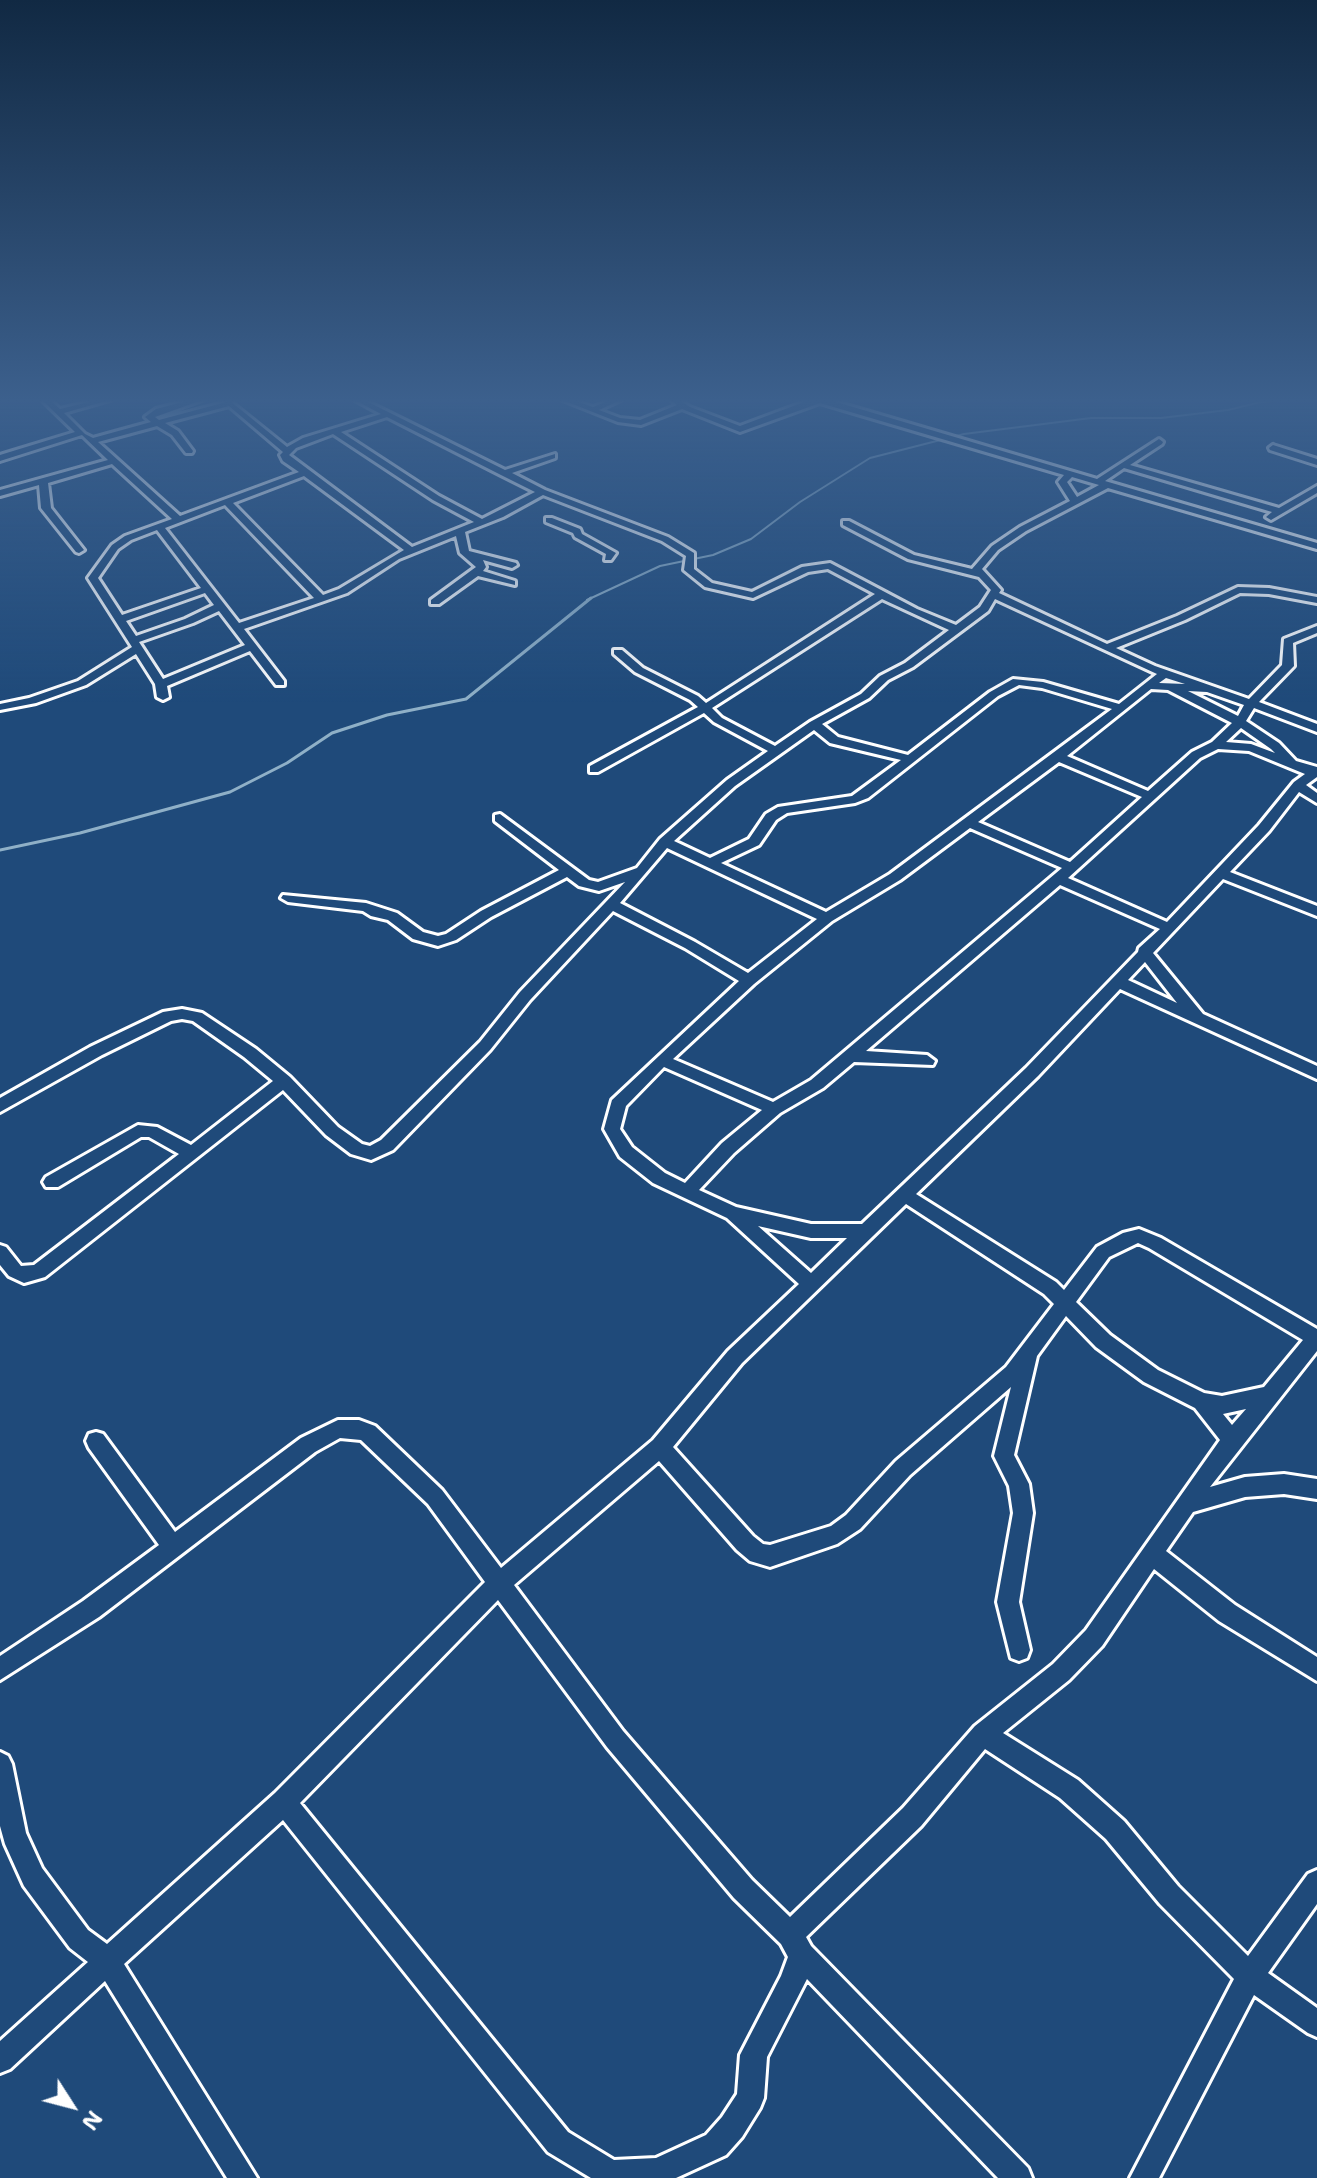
<!DOCTYPE html>
<style>
body{margin:0}
#map{position:relative;width:1317px;height:2178px;overflow:hidden;background:#1f4a7a;font-family:"Shantell Sans",sans-serif}
canvas{display:block}
.north{position:absolute;left:32px;top:2066px;width:80px;height:80px;-webkit-text-stroke:6px #1f4a7a;paint-order:stroke;rotate:126deg;font-size:22px;font-weight:700;line-height:32px;text-align:center;color:#fff}
.north::after{content:'';display:block;margin:auto;width:28px;height:36px;background:#fff;clip-path:polygon(50% 0,100% 100%,50% 72%,0 100%)}
</style>
<div id="map">
<canvas width="1317" height="2178"></canvas>
<div class="north">N</div>
</div>
<script>
const context = document.querySelector('canvas').getContext('2d');
context.lineJoin = 'round';
const poly = rows => new Path2D(rows.map(r => 'M' + r).join(''));
function stroke(path, color, width, dash) { context.strokeStyle = color; context.lineWidth = width; context.lineCap = dash ? 'butt' : 'round'; context.setLineDash(dash || []); context.stroke(path); }
function fillPath(path, color) { context.fillStyle = color; context.fill(path, 'evenodd'); }
stroke(poly([
 [587,600,660,566,713,555,751,539,800,502,870,458,964,434,1091,418,1161,418,1228,410,1261,402,1302,399]
]), '#8fb0c7', 2);
stroke(poly([
 [0,850,80,833,230,792,287,763,332,733,387,715,466,699,591,598]
]), '#8fb0c7', 3);
const minor = poly([
 [41,399,49,399,60,409,101,399,113,399,64,413,85,434,93,438,151,422,145,417,156,409,194,399,205,399,155,417,159,420,230,401,287,447,303,438,381,414,353,399,362,399,505,470,555,454,555,458,512,473,545,490,668,537,694,553,694,569,712,583,752,592,802,567,830,563,917,609,956,625,980,607,991,590,979,577,908,559,843,525,843,521,849,521,914,555,972,569,992,546,1020,527,1070,501,1058,482,1064,475,820,403,740,432,682,409,641,425,618,422,560,399,570,399,593,407,613,399,623,399,599,410,620,418,640,420,677,405,670,399,678,399,690,407,740,426,812,399,826,399,1097,479,1159,439,1163,442,1162,444,1130,465,1279,508,1317,486,1317,493,1271,520,1266,517,1272,512,1124,468,1105,481,1317,543,1317,549,1108,488,1026,531,998,550,982,569,1001,590,999,593,1107,644,1177,616,1238,587,1269,588,1317,597,1317,603,1269,594,1240,593,1185,620,1116,648,1155,666,1249,699,1282,665,1284,639,1317,626,1317,633,1293,643,1294,666,1259,702,1317,724,1317,732,1254,708,1246,721,1279,743,1296,761,1317,767,1317,777,1306,785,1317,793,1317,803,1299,792,1269,831,1230,872,1317,906,1317,916,1223,879,1153,953,1203,1014,1317,1066,1317,1079,1120,989,1038,1076,916,1194,1056,1282,1064,1290,1097,1247,1123,1233,1139,1229,1161,1238,1317,1329,1317,1351,1210,1487,1245,1477,1284,1474,1317,1479,1317,1499,1284,1494,1245,1497,1193,1512,1166,1551,1235,1605,1317,1657,1317,1681,1219,1621,1154,1569,1102,1646,1069,1680,1003,1733,1078,1780,1124,1821,1178,1886,1248,1956,1308,1874,1317,1870,1317,1904,1268,1973,1317,2008,1317,2037,1308,2033,1254,1995,1159,2178,1130,2178,1234,1979,1160,1904,1106,1839,1060,1798,985,1749,921,1826,806,1937,811,1946,1028,2168,1032,2178,998,2178,807,1979,767,2057,764,2098,760,2108,742,2137,726,2155,676,2178,591,2178,548,2152,283,1820,124,1964,257,2178,227,2178,105,1981,10,2069,0,2073,0,2041,88,1962,70,1948,24,1886,5,1844,0,1826,0,1752,8,1756,12,1764,26,1833,42,1868,88,1930,107,1944,275,1793,485,1582,428,1504,361,1440,340,1438,315,1452,99,1617,0,1680,0,1656,83,1601,159,1545,89,1448,86,1441,89,1434,96,1432,103,1434,175,1532,301,1438,338,1420,359,1420,375,1426,442,1490,501,1568,653,1440,728,1351,799,1284,727,1218,653,1183,620,1157,604,1129,612,1100,739,981,685,948,613,911,530,1000,490,1050,393,1150,371,1160,351,1154,326,1135,283,1090,45,1277,24,1283,9,1276,0,1265,0,1245,6,1247,21,1266,34,1265,179,1154,149,1137,141,1137,58,1187,46,1187,43,1182,46,1177,138,1125,157,1127,191,1145,273,1081,244,1057,193,1021,182,1019,171,1021,102,1055,0,1112,0,1098,90,1047,163,1012,182,1009,202,1013,256,1049,290,1077,338,1127,362,1144,370,1146,381,1140,480,1042,520,992,625,882,599,891,579,886,567,877,491,917,456,940,438,946,413,939,388,920,371,916,363,911,288,902,281,898,283,895,366,903,397,913,423,932,438,936,446,934,481,911,559,870,495,821,495,815,500,814,589,880,598,882,637,868,660,839,727,780,768,751,714,722,704,713,598,772,590,772,590,766,698,707,690,700,635,672,614,654,614,650,622,650,643,668,698,696,706,703,875,594,828,569,808,572,753,598,705,587,684,570,686,556,662,541,543,495,503,517,465,532,469,551,516,563,517,565,512,568,483,560,486,567,483,571,515,581,515,585,478,576,439,604,431,604,431,600,476,567,460,553,456,536,399,559,347,593,244,629,284,681,284,685,276,685,250,651,167,686,169,697,163,700,157,697,155,684,136,654,86,685,36,703,0,710,0,704,29,698,78,681,132,647,88,578,112,545,125,536,172,519,112,464,48,483,51,508,84,550,79,553,76,552,41,508,39,485,0,496,0,490,108,460,82,435,0,461,0,455,75,432,41,399],
 [229,406,283,452,280,455,283,461,299,472,180,516,98,442,157,426,172,435,186,453,192,453,193,451,178,431,165,423,229,406],
 [387,417,501,475,535,492,482,519,439,496,341,432,387,417],
 [333,434,433,500,474,522,412,547,289,455,296,448,333,434],
 [304,476,404,550,339,589,323,595,233,503,304,476],
 [1072,477,1099,485,1077,497,1067,482,1072,477],
 [225,505,314,598,239,623,165,528,225,505],
 [157,530,201,588,122,615,98,578,118,549,131,540,157,530],
 [205,593,214,605,185,619,136,636,126,621,205,593],
 [882,599,949,630,905,663,880,676,861,694,810,722,775,746,722,718,712,708,882,599],
 [995,599,1157,674,1119,704,1043,682,1013,679,990,692,908,755,838,737,822,724,869,698,888,680,913,667,988,611,995,599],
 [219,611,245,645,163,679,139,642,193,623,219,611],
 [1166,678,1185,684,1159,683,1166,678],
 [1019,685,1042,688,1112,709,890,874,826,912,721,863,759,845,776,820,787,813,855,803,868,798,998,696,1019,685],
 [1151,689,1168,690,1232,723,1212,742,1192,752,1148,791,1067,756,1151,689],
 [1188,691,1207,692,1244,705,1238,716,1188,691],
 [1241,728,1271,749,1275,753,1251,744,1226,742,1241,728],
 [814,730,830,743,901,760,852,796,778,807,766,814,749,839,710,858,674,841,735,786,814,730],
 [1218,749,1249,751,1305,774,1294,782,1259,825,1167,922,1068,878,1200,758,1218,749],
 [1059,762,1142,797,1070,862,978,822,1059,762],
 [970,828,1062,868,811,1080,773,1102,673,1059,754,984,832,921,900,880,970,828],
 [667,848,817,919,748,973,695,942,620,903,667,848],
 [1060,885,1160,929,1139,948,1138,952,1026,1068,862,1224,811,1224,736,1207,699,1190,734,1153,780,1113,823,1088,854,1062,933,1065,935,1061,927,1055,866,1051,1060,885],
 [1145,962,1177,1003,1128,980,1145,962],
 [664,1067,762,1110,722,1143,685,1183,665,1173,632,1147,620,1129,626,1106,664,1067],
 [906,1204,1044,1294,1054,1304,1006,1367,896,1461,846,1515,831,1526,770,1545,763,1544,753,1536,673,1447,742,1363,906,1204],
 [758,1226,811,1238,847,1238,811,1273,758,1226],
 [1138,1243,1149,1248,1303,1340,1264,1387,1222,1396,1204,1393,1158,1370,1110,1335,1076,1302,1109,1257,1138,1243],
 [1066,1316,1096,1347,1144,1382,1195,1408,1220,1440,1086,1630,1053,1664,975,1726,903,1808,790,1917,752,1880,623,1731,514,1585,659,1461,737,1550,750,1561,770,1567,837,1544,860,1529,910,1475,1011,1387,994,1456,1009,1486,1013,1513,997,1602,1011,1658,1019,1661,1027,1658,1030,1650,1019,1602,1033,1513,1029,1484,1014,1455,1037,1356,1066,1316],
 [1246,1409,1232,1425,1223,1414,1246,1409],
 [498,1600,607,1747,734,1898,781,1944,788,1957,781,1976,740,2055,737,2094,722,2117,706,2135,656,2158,614,2160,568,2132,300,1803,498,1600],
 [1273,445,1317,459,1317,465,1270,450,1269,448,1273,445],
 [546,518,552,518,580,529,582,534,616,553,611,560,605,560,606,554,575,537,573,533,546,522,546,518]
]);
stroke(minor, '#fff', 6);
fillPath(minor, '#1f4a7a');
const sky = context.createLinearGradient(0, 0, 0, 703);
sky.addColorStop(0, '#112943');
sky.addColorStop(0.57, '#3c608d');
sky.addColorStop(1, '#3c608d00');
context.fillStyle = sky;
context.fillRect(0, 0, 1317, 703);
</script>
